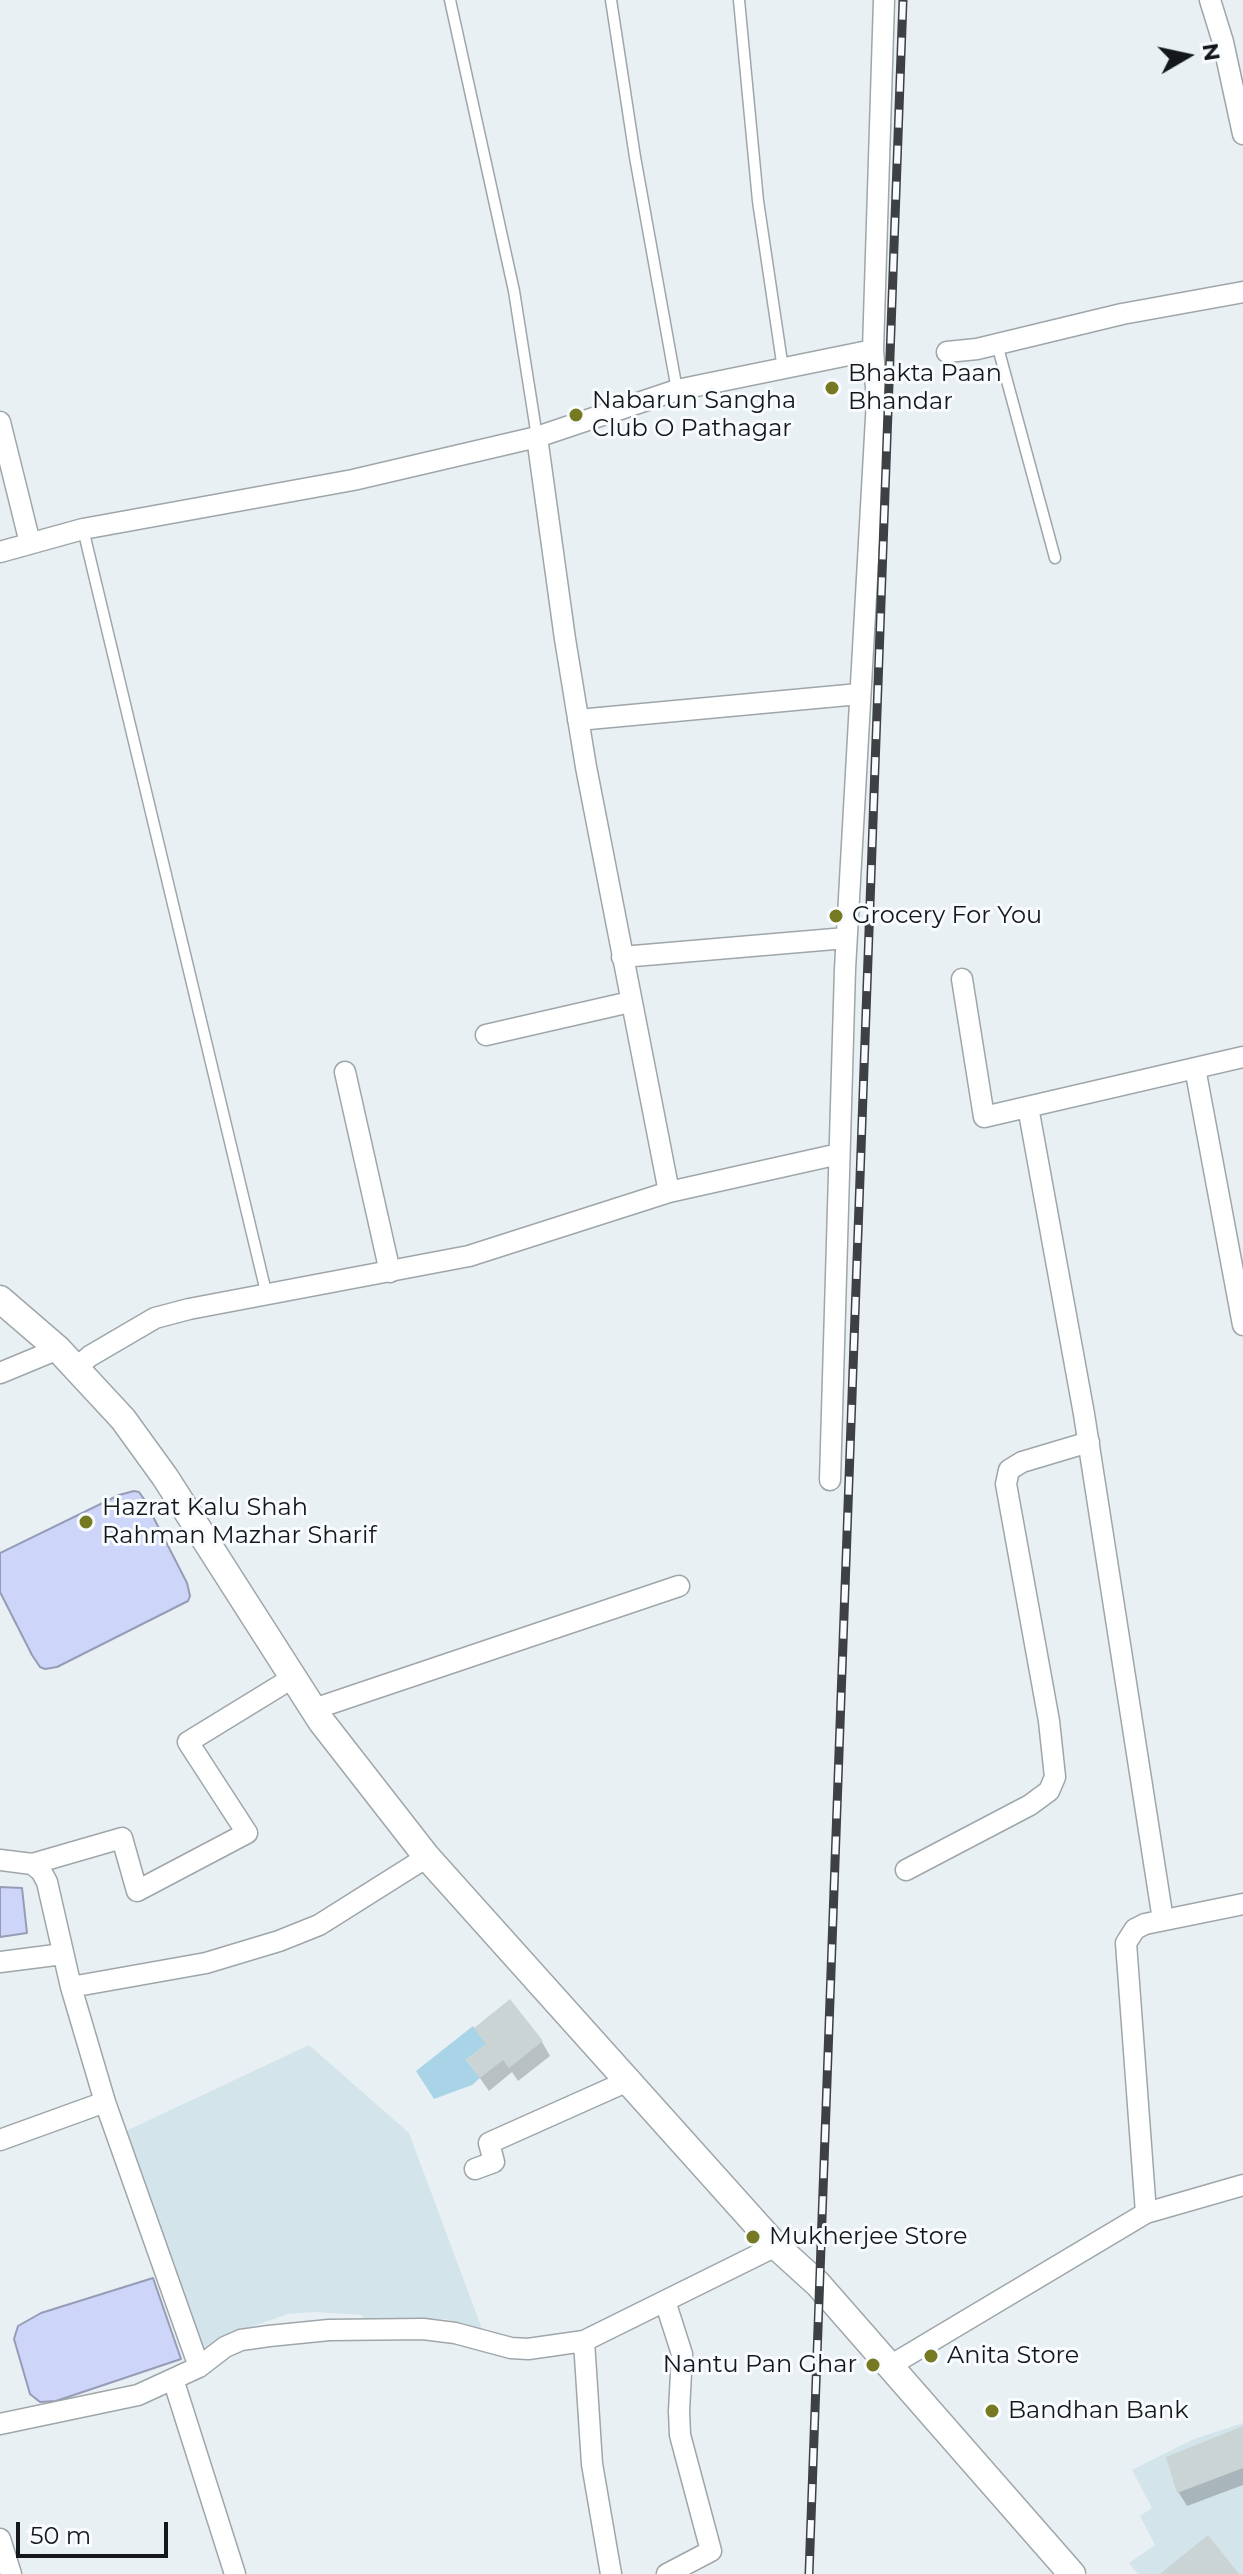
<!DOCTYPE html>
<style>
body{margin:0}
#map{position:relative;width:1243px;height:2574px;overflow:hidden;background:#e8f0f4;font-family:Montserrat,sans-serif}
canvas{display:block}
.north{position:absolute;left:1147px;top:16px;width:80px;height:80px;-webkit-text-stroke:6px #f9fcfe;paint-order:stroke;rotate:81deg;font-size:22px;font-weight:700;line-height:32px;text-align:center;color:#15181a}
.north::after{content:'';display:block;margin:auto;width:28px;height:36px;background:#15181a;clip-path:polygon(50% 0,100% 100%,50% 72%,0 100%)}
.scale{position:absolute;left:16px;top:2522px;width:152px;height:36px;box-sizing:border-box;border:4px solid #15181a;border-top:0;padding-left:10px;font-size:24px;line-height:28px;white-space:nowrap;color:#15181a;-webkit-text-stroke:6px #f9fcfe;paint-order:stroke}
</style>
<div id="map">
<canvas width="1243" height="2574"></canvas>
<div class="north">N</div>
<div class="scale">50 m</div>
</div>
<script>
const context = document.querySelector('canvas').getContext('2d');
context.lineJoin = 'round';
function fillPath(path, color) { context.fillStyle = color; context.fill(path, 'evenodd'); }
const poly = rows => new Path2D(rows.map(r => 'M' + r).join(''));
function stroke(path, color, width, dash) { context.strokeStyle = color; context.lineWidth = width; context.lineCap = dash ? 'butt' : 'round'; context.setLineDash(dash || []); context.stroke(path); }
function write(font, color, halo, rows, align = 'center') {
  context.font = font + ' Montserrat,sans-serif'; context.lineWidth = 6; context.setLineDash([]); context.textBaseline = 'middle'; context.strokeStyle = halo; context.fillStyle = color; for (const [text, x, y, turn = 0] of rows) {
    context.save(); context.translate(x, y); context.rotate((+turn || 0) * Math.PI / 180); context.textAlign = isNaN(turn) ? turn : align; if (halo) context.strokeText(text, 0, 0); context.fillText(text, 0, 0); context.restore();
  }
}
fillPath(poly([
 [309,2045,409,2133,482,2329,446,2319,364,2320,362,2315,315,2312,288,2314,242,2330,204,2349,126,2131],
 [1243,2423,1243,2574,1138,2574,1129,2563,1155,2545,1140,2516,1152,2508,1132,2470,1194,2439]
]), '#d3e4eb');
fillPath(poly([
 [473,2026,486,2044,466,2060,480,2078,472,2085,434,2099,416,2071]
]), '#a9d4e8');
const water = poly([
 [134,1491,139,1492,144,1499,187,1583,190,1596,188,1601,57,1667,45,1669,40,1667,32,1655,0,1592,0,1553,119,1495,134,1491],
 [0,1887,22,1888,27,1933,0,1937,0,1887],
 [153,2278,181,2359,56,2401,40,2402,30,2394,14,2339,18,2326,41,2313,153,2278]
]);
fillPath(water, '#cdd5f9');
stroke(water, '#969cb6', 2);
fillPath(poly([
 [477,2029,542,2042,550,2056,518,2081,512,2072,489,2091,468,2061,487,2046],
 [1243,2428,1243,2485,1187,2506,1179,2493,1168,2458]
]), '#0003');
fillPath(poly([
 [510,1999,543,2041,509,2068,503,2060,480,2078,466,2060,486,2044,474,2028],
 [1243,2426,1243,2468,1177,2493,1166,2457],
 [1208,2535,1239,2574,1160,2574]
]), '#cad4d5');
const service = poly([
 [450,0,514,291,537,437],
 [611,0,635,157,677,390],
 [739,0,758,201,783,369],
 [997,344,1055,558],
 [83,529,267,1296]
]);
const minor = poly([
 [1210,0,1223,42,1243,134],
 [947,352,977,349,1122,314,1243,292],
 [0,422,30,543],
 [537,437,565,639,586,767,669,1192],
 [0,552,83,529,353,480,537,437,677,390,873,350],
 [578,720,859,694],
 [622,957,846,938],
 [962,979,984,1117,1243,1057],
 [486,1035,630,1002],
 [1195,1068,1243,1325],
 [345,1072,390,1272],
 [1028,1107,1084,1414,1163,1920],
 [76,1368,90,1356,155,1318,189,1309,469,1256,669,1192,839,1154],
 [0,1373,58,1349],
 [830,1480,845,969,877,400,873,350,884,0],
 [314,1709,679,1586],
 [0,1860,32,1864,41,1871,47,1882,71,1987,105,2102,199,2367],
 [32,1864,122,1838,137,1891,247,1833,188,1742,294,1677],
 [906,1870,1030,1805,1049,1791,1055,1777,1049,1721,1006,1484,1009,1470,1022,1462,1089,1442],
 [0,1962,63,1954],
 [71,1987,206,1963,279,1941,319,1925,427,1857],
 [0,2140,105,2102],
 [475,2169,494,2162,489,2143,630,2080],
 [1146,2213,1126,1943,1135,1929,1145,1924,1243,1904],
 [665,2301,682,2354,679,2411,680,2435,711,2551,667,2574],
 [584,2341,592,2464,611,2574],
 [888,2367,1146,2213,1243,2185],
 [173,2379,235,2574],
 [0,2424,138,2395,199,2367,225,2347,241,2340,269,2336,329,2330,423,2329,455,2333,511,2348,528,2349,584,2341,776,2246],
 [0,2539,11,2574]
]);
const tertiary = poly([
 [0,1299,58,1349,123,1419,165,1477,321,1721,427,1857,776,2246,818,2284,1072,2574]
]);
stroke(service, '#9ea6a9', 13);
stroke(minor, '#9ea6a9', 23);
stroke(tertiary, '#9ea6a9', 29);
stroke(service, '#fff', 10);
stroke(minor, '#fff', 20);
stroke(tertiary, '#fff', 26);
const rail = poly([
 [809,2574,903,0]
]);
stroke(rail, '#3d4144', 9);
stroke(rail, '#f9fcfe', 6, [18]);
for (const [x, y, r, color] of [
 [832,388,8,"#757921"],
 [576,415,8,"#757921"],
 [836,916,8,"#757921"],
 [86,1522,8,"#757921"],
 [753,2237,8,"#757921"],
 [931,2356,8,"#757921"],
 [873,2365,8,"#757921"],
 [992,2411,8,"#757921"]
]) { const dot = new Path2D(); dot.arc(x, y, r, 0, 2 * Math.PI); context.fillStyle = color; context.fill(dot); stroke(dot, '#f9fcfe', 3); }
write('24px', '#15181a', '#f9fcfe', [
 ["Bhakta Paan",848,374],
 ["Bhandar",848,402],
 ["Nabarun Sangha",592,401],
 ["Club O Pathagar",592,429],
 ["Grocery For You",852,916],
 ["Hazrat Kalu Shah",102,1508],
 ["Rahman Mazhar Sharif",102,1536],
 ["Mukherjee Store",769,2237],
 ["Anita Store",947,2356],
 ["Nantu Pan Ghar",857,2365,"right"],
 ["Bandhan Bank",1008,2411]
], 'left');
</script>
